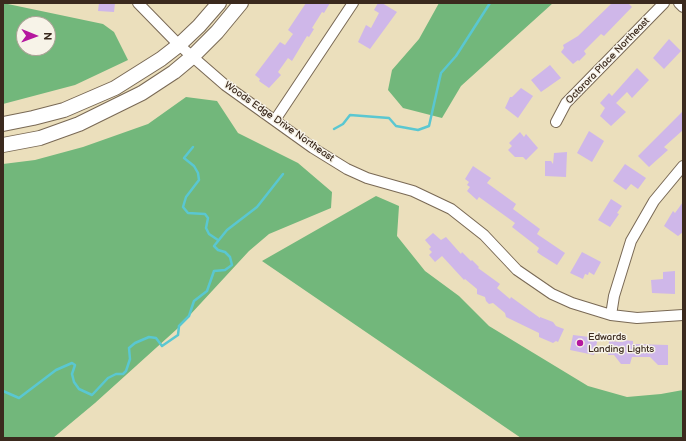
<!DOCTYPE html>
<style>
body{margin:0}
#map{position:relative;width:686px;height:441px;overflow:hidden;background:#ebdfbc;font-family:"Balsamiq Sans",sans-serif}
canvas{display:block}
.frame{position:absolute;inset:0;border:4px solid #3b2a1e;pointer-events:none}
.north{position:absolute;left:16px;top:16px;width:40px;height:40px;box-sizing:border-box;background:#f7f3e8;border:1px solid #aca397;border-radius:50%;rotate:91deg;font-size:11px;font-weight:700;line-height:16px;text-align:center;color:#3b2a1e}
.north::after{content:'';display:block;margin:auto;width:14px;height:18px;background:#b5179e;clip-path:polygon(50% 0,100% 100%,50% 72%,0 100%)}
</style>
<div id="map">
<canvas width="686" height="441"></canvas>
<div class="frame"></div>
<div class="north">N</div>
</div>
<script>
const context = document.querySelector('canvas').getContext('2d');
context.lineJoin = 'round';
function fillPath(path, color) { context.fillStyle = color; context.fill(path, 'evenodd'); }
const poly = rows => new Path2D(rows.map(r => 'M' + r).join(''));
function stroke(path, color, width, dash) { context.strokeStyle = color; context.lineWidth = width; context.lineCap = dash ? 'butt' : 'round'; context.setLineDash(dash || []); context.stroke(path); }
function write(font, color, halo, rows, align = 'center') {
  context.font = font + ' "Balsamiq Sans",sans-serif'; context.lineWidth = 3; context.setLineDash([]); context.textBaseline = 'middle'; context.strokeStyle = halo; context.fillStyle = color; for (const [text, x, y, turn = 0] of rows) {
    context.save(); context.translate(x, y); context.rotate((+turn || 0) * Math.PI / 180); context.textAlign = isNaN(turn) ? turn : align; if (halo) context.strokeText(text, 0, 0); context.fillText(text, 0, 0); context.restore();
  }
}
fillPath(poly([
 [3,3,103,24,114,32,128,60,75,85,3,104],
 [24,24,48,24,48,48,24,48],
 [439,3,553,3,461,86,442,118,403,108,388,90,392,70,419,39],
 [186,97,217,101,238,133,298,163,332,192,331,208,269,234,249,251,177,329,95,403,53,438,3,438,3,164,35,160,83,147,148,124],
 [376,196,399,206,397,236,425,271,459,296,489,326,588,386,627,397,661,394,683,390,683,438,521,438,262,261]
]), '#72b77b');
stroke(poly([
 [334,129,343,124,350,115,389,118,396,126,418,130,429,126,441,73,456,56,490,3],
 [193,147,184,158,194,166,198,173,199,180,186,197,183,207,188,213,205,214,208,218,206,228,209,234,218,240],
 [3,391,19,398,56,370,72,363,75,365,72,374,74,382,79,389,92,395,108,378,116,374,123,374,126,371,130,359,129,348,135,343,149,337,156,338,162,346,178,335,179,326,189,316,194,301,207,291,214,271,225,270,232,265,230,257,225,252,218,250,214,246,227,230,257,207,283,174]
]), '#5ac7d1', 2.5);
fillPath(poly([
 [99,3,115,3,114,12,98,11],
 [306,3,330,3,324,13,322,12,312,28,314,29,309,37,307,36,292,61,288,58,278,72,281,75,269,88,259,81,260,79,255,75,280,42,285,45,293,34,288,30],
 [378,3,382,3,397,12,370,49,358,42,366,25,371,28,379,13,374,10],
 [612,3,628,3,632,7,604,36,601,34,584,51,586,54,579,61,578,60,573,64,561,52,564,48,563,45,578,36],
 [669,39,681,51,664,69,653,58],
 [550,65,561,78,541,92,531,80],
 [637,68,649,80,632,98,627,92,616,103,626,112,611,126,600,116,605,108,600,103,609,93,612,96],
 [521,88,533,96,518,118,505,108,510,97,512,97],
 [683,111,683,130,664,147,668,150,649,167,638,156],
 [589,131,604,141,592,162,577,153],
 [520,132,524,137,526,134,538,148,526,160,523,157,515,157,508,150,512,146,509,143],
 [567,152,566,177,545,176,545,161,551,161,553,164,554,153],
 [625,164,646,178,638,189,631,184,626,190,613,181],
 [473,166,491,178,487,183,516,204,513,209,540,229,537,234,565,253,557,265,541,255,537,252,539,248,512,227,515,223,479,197,477,200,467,191,470,187,467,185,469,182,465,179],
 [611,199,622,206,617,213,619,214,610,227,598,220],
 [683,202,683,232,678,236,664,226,673,211,675,213],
 [433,233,441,240,446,237,461,254,462,252,471,261,472,260,479,267,478,268,500,284,497,288,510,299,511,297,540,318,540,317,553,322,556,326,564,329,558,342,556,341,553,343,539,337,539,333,506,317,505,313,493,303,489,304,486,301,485,297,477,294,477,289,465,279,464,280,442,256,435,262,429,255,432,252,429,249,431,247,425,240],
 [582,252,601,262,594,275,589,272,588,275,585,274,583,279,570,273],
 [675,271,675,294,652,293,651,280,663,279,663,272],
 [573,335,598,338,594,355,570,350],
 [623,340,633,341,633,344,668,345,668,365,658,365,650,357,632,357,630,364,621,364,614,355,608,355,609,341,623,342]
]), '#cfb7e9');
const minor = poly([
 [138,3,179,45,225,85,313,148,347,169,367,178,413,191,451,209,484,235,517,270,552,294,572,303,611,315,637,318,683,315],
 [679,3,683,7],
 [275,120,353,3],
 [556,122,566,103,664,3],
 [611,315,614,296,631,241,654,201,683,166]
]);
const secondary = poly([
 [3,124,33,118,64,110,115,88,161,59,179,45,199,26,219,3],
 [3,145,40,138,79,124,142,93,174,72,192,57,217,32,241,3]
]);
stroke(minor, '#796955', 12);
stroke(secondary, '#796955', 16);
stroke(minor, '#fff', 10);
stroke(secondary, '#fff', 14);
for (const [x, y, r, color] of [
 [580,343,4,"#b5179e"]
]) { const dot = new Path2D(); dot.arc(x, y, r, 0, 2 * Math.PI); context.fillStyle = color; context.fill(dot); stroke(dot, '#f7f3e8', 1.5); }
write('10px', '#3b2a1e', '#f7f3e8', [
 ["Octorora Place Northeast",608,61,-46],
 ["Woods Edge Drive Northeast",279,122,35]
]);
write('10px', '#3b2a1e', '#f7f3e8', [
 ["Edwards",588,337],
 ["Landing Lights",588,349]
], 'left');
</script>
